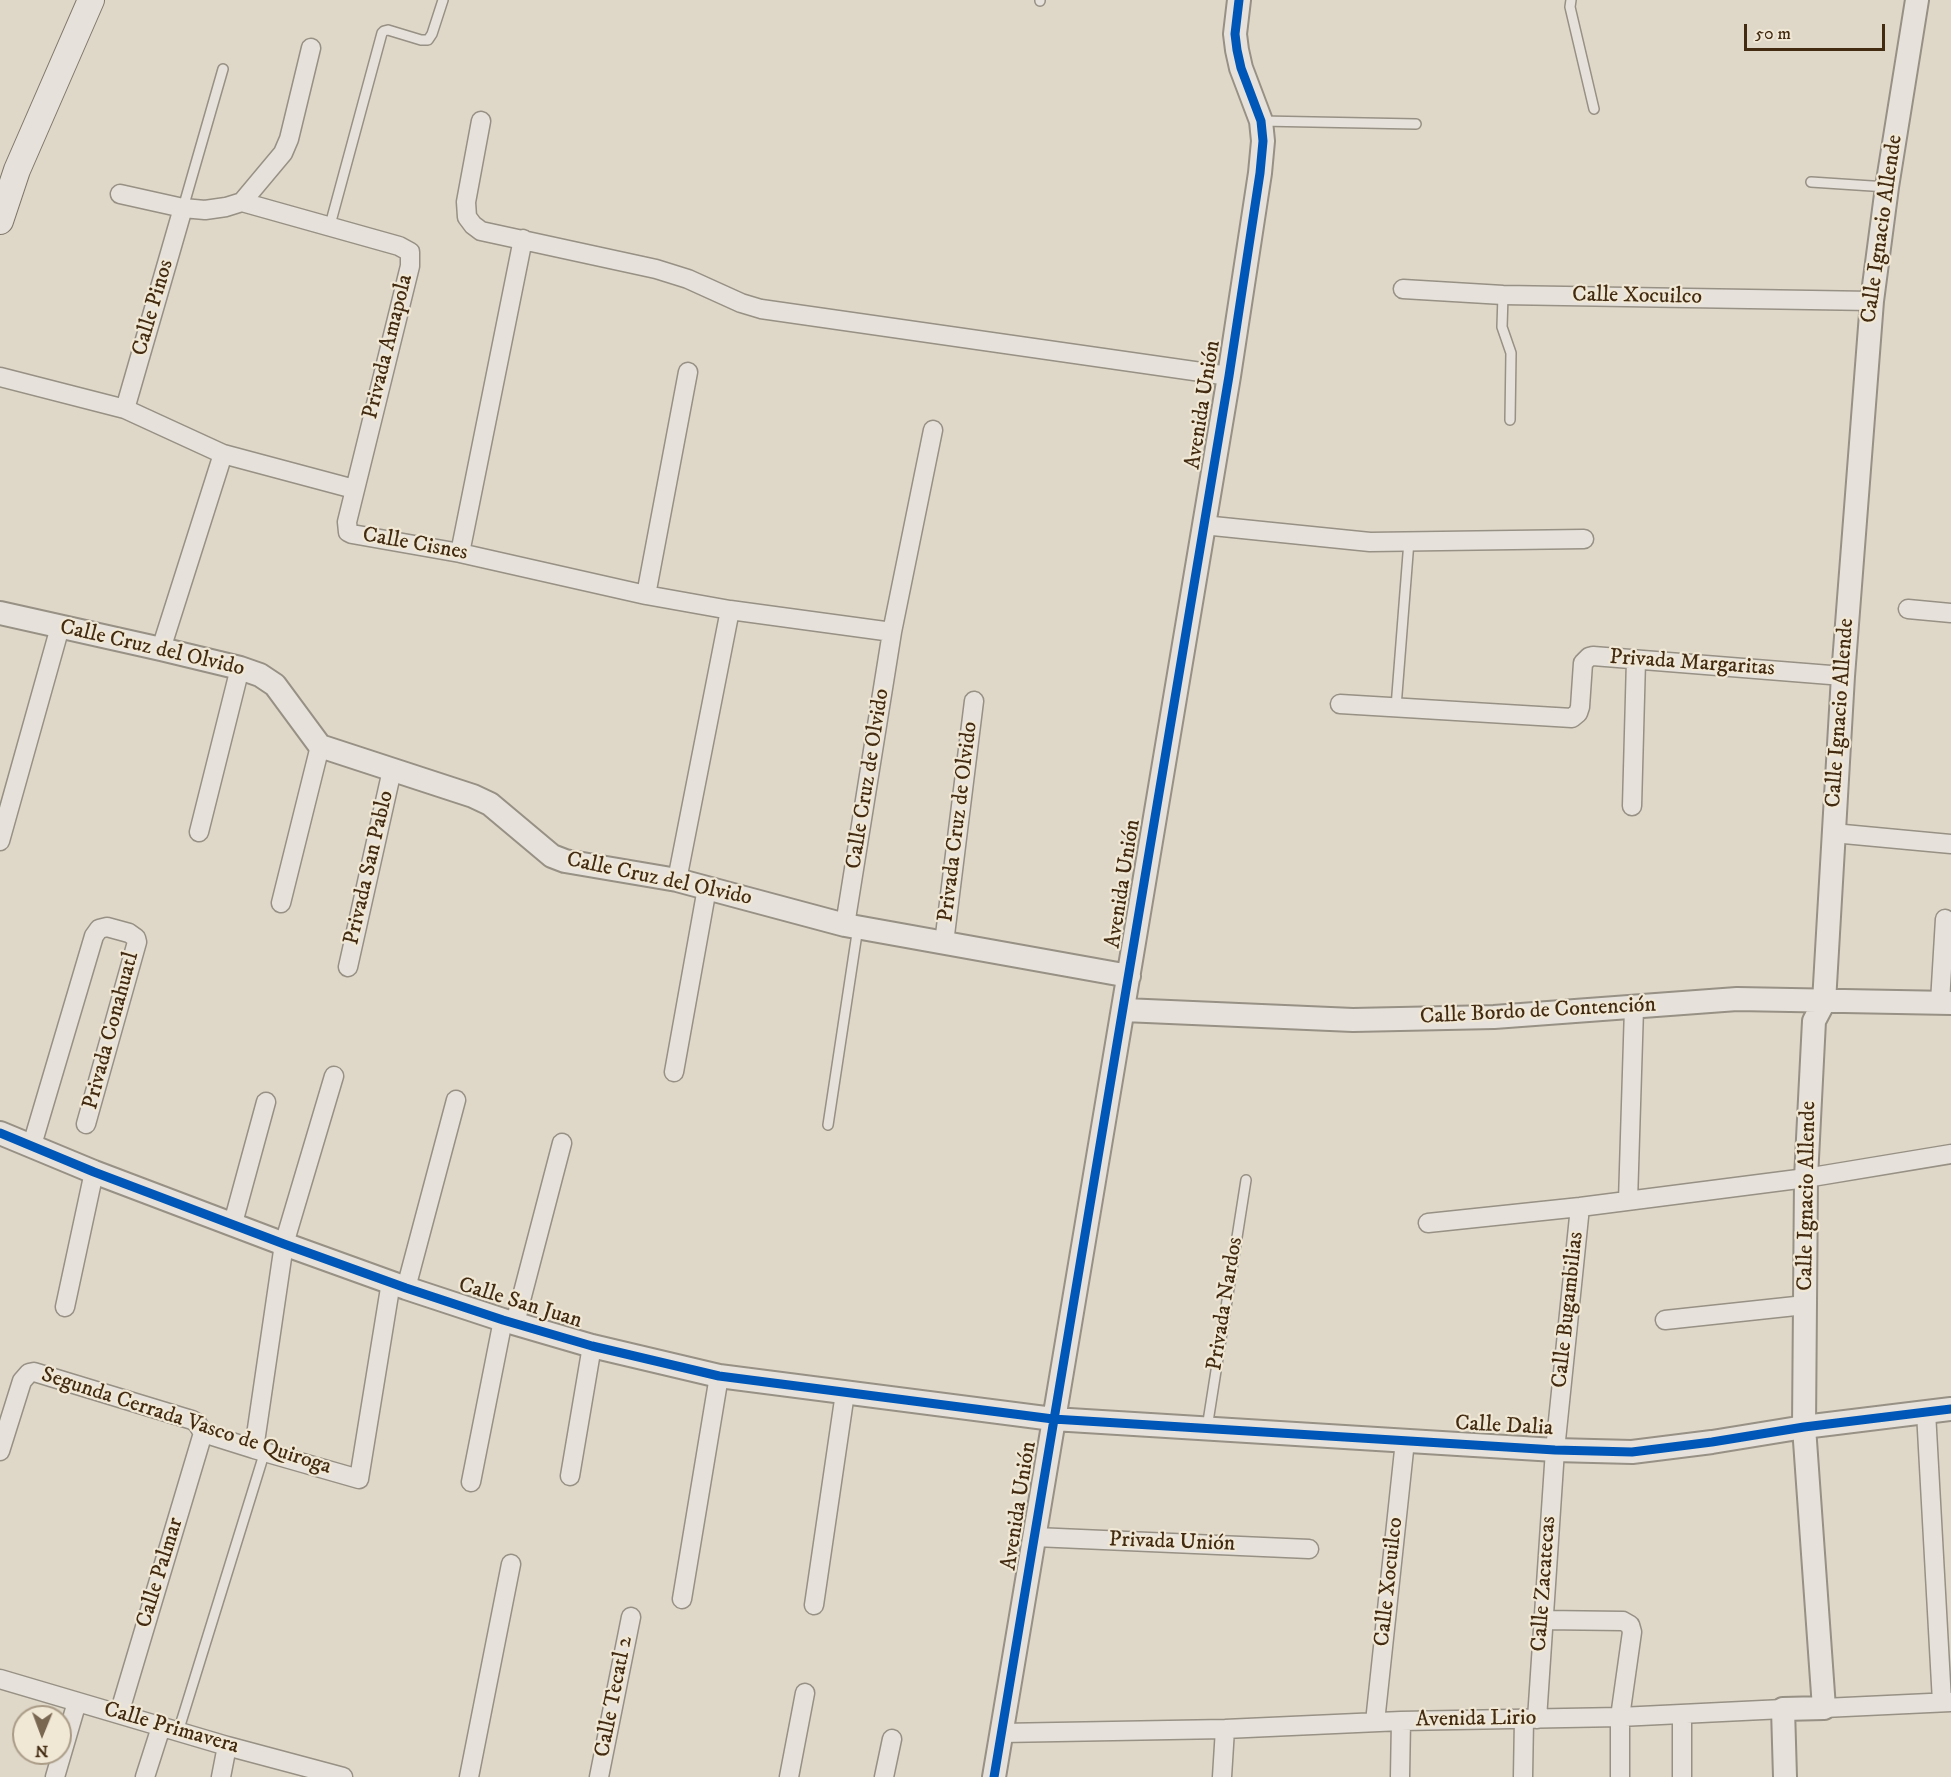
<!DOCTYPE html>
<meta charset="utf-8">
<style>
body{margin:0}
#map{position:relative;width:1951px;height:1777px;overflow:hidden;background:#dfd7c8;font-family:"IM FELL DW Pica",serif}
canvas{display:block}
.north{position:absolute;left:12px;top:1705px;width:60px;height:60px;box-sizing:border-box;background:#f0e7d5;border:2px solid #aa9c87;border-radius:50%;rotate:181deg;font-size:16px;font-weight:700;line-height:24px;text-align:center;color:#422b11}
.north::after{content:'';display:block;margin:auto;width:21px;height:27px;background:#796751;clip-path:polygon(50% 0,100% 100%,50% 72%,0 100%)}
.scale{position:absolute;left:1744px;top:24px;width:141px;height:27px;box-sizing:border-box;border:3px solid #422b11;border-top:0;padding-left:8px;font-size:18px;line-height:21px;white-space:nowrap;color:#422b11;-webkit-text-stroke:4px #f0e7d5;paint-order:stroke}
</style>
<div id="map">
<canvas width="1951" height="1777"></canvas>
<div class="north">N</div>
<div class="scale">50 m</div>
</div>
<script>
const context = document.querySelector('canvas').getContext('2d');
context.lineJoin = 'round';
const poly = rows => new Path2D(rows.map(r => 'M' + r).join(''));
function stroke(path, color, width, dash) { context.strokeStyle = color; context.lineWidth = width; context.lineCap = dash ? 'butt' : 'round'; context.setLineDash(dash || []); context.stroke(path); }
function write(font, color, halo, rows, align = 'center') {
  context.font = font + ' "IM FELL DW Pica",serif'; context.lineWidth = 4.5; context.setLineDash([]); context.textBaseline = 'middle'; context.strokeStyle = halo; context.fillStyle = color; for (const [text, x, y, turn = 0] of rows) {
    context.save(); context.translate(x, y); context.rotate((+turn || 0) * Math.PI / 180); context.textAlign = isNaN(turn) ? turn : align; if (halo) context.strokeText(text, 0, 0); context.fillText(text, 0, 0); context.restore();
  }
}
const service = poly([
 [1571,0,1570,7,1594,109],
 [1040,1,1040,0],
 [1261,121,1416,124],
 [1811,182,1887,187],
 [183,208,223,69],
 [330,225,382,33,384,31,388,30,421,40,428,40,432,34,443,0],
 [1503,295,1502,327,1511,353,1510,420],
 [1396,707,1409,541],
 [828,1125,858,927],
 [1207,1428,1246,1180],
 [178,1732,265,1451]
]);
const minor = poly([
 [481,121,466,202,467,217,473,225,481,231,656,269,688,279,741,303,761,309,1229,376],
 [120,194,183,208,205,210,226,207,242,202,399,246,410,252,410,266,347,522,348,532,352,534,460,553,646,595,730,610,892,632],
 [242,202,283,153,289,139,311,48],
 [1403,289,1503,295,1872,301],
 [0,377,125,409,223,454,354,489],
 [125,409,183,208],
 [1203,525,1370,542,1584,539],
 [460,553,523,239],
 [646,595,688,372],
 [1908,609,1951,613],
 [161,649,223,454],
 [1340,704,1572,718,1578,713,1580,707,1583,663,1589,657,1593,656,1843,676],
 [1632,806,1636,660],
 [199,832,240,668],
 [1833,833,1951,844],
 [0,841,60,627],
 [677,880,730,610],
 [281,903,320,746],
 [845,925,892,632,933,430],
 [944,943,974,701],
 [348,967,392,770],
 [1940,1002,1945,919],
 [674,1072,707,888],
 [32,1145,94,936,99,929,107,927,129,933,136,938,137,942,86,1124],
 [1628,1201,1634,1008],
 [233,1223,266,1102],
 [1428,1223,1580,1207,1806,1178,1951,1154],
 [406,1288,456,1100],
 [65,1307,94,1172],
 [1665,1320,1805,1305],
 [515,1323,562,1143],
 [1926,1412,1942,1702],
 [254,1449,284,1244,334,1076],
 [0,1451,22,1381,29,1373,34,1372,192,1420,197,1423,203,1433,254,1449,359,1479,391,1282],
 [570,1476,592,1346],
 [471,1482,503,1320],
 [1035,1537,1309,1549],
 [682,1599,719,1376],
 [814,1605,845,1393],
 [1543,1620,1623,1621,1630,1625,1632,1632,1620,1717,1620,1777],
 [0,1679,227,1746,343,1777],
 [1824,1708,1951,1702],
 [119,1714,203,1433],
 [1682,1714,1682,1777],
 [1537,1719,1555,1450,1580,1207],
 [1375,1722,1405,1441],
 [1001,1733,1225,1729,1401,1721,1620,1717,1783,1709],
 [55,1777,77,1702],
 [145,1777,161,1727],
 [221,1777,227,1746],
 [469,1777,511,1564],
 [599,1777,631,1617],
 [789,1777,805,1693],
 [884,1777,892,1739],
 [1222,1777,1225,1729],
 [1400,1777,1401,1721],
 [1523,1777,1524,1719]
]);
const tertiary = poly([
 [0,613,161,649,240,668,260,675,275,685,320,746,473,796,490,804,552,856,565,861,677,880,845,925,1129,976],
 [1124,1010,1353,1020,1494,1017,1737,999,1951,1003],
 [0,1133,94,1172,284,1244,406,1288,503,1320,592,1346,719,1376,1053,1419,1555,1450,1632,1452,1712,1442,1804,1427,1951,1409],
 [994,1777,1229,376,1260,173,1263,141,1261,121,1241,68,1237,50,1235,34,1239,0],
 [1785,1777,1783,1709,1824,1708,1804,1427,1806,1178,1814,1021,1824,1002,1843,676,1872,301,1887,187,1917,0]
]);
const secondary = poly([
 [0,221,17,170,91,0]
]);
stroke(service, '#979084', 12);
stroke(minor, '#979084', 21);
stroke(tertiary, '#979084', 26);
stroke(secondary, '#80786c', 28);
stroke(service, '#e6e2db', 9);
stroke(minor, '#e6e2db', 18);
stroke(tertiary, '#e6e2db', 22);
stroke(secondary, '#e6e2db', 26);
stroke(poly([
 [0,1133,94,1172,284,1244,406,1288,503,1320,592,1346,719,1376,1053,1419,1555,1450,1632,1452,1712,1442,1804,1427,1951,1409],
 [994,1777,1229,376,1260,173,1263,141,1261,121,1241,68,1237,50,1235,34,1239,0]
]), '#0057b8', 9);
write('22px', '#422b11', '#f0e7d5', [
 ["Calle Ignacio Allende",1883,229,-82],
 ["Calle Xocuilco",1637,297,1],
 ["Calle Pinos",154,308,-74],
 ["Privada Amapola",389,347,-76],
 ["Avenida Unión",1204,405,-81],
 ["Calle Cisnes",415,545,10],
 ["Calle Cruz del Olvido",152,649,13],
 ["Privada Margaritas",1692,664,4],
 ["Calle Ignacio Allende",1841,713,-86],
 ["Calle Cruz de Olvido",869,779,-81],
 ["Privada Cruz de Olvido",959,822,-83],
 ["Privada San Pablo",370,868,-77],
 ["Calle Cruz del Olvido",659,880,12],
 ["Avenida Unión",1124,884,-81],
 ["Calle Bordo de Contención",1538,1012,-3],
 ["Privada Conahuatl",112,1031,-75],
 ["Calle Ignacio Allende",1808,1196,-89],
 ["Calle San Juan",520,1304,17],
 ["Privada Nardos",1226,1304,-81],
 ["Calle Bugambilias",1569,1310,-84],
 ["Segunda Cerrada Vasco de Quiroga",186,1422,18],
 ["Calle Dalia",1504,1427,3],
 ["Avenida Unión",1020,1506,-81],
 ["Privada Unión",1172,1543,2],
 ["Calle Palmar",161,1573,-73],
 ["Calle Xocuilco",1390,1582,-84],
 ["Calle Zacatecas",1545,1584,-86],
 ["Calle Tecatl 2",615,1697,-79],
 ["Avenida Lirio",1476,1720,-1],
 ["Calle Primavera",171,1729,16]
]);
</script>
